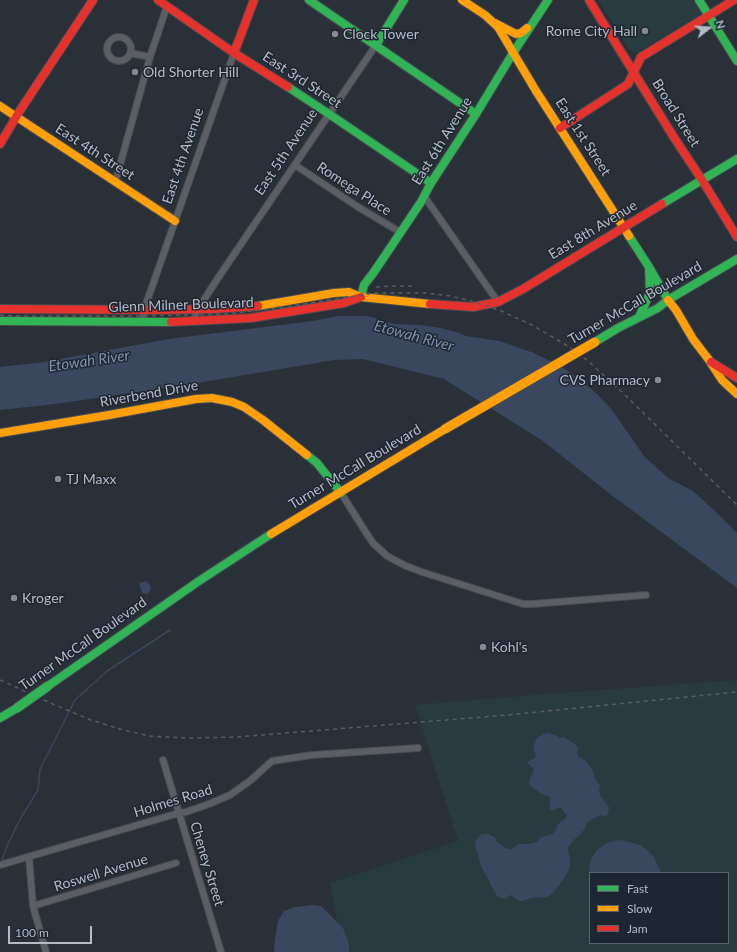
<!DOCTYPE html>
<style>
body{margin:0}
#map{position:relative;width:737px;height:952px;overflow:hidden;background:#2a3037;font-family:Lato,sans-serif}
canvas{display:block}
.legend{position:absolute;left:589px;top:872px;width:140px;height:72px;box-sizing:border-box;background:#1e2632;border:1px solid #5a626e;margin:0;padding:5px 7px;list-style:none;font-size:12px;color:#b5bcc8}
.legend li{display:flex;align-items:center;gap:8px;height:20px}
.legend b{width:20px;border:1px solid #5a626e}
.north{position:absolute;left:689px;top:8px;width:40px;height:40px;-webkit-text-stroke:3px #1e2632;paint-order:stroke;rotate:73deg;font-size:11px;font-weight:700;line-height:16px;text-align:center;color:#b5bcc8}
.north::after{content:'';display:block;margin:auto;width:14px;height:18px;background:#b5bcc8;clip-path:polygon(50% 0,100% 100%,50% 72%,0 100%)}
.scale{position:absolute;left:8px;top:926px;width:84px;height:18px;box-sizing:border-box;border:2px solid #b5bcc8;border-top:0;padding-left:5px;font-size:12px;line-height:14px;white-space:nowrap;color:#b5bcc8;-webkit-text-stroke:3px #1e2632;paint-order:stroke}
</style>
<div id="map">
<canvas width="737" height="952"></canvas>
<ul class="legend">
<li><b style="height:5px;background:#30b455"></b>Fast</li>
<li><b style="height:5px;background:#ff9f0a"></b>Slow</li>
<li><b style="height:5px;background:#e5322d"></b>Jam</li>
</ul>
<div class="north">N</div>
<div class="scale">100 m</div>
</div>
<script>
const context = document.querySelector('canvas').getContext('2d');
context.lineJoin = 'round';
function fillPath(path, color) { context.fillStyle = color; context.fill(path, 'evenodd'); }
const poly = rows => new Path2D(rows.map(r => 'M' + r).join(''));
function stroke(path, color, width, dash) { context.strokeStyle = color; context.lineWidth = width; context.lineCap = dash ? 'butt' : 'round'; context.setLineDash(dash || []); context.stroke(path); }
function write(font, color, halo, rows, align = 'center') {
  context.font = font + ' Lato,sans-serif'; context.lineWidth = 3; context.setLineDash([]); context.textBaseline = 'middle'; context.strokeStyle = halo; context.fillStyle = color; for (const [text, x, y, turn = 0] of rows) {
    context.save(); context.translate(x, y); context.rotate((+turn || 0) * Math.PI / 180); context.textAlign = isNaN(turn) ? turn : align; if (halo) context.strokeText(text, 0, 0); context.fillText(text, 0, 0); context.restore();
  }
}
fillPath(poly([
 [598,0,695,0,702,13,639,52,635,53,629,49],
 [737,680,737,952,343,952,330,883,458,841,415,705,546,694],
 [590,873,728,873,728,943,590,943]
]), '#283b3e');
fillPath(poly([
 [338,316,365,316,379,319,394,324,420,325,441,328,459,333,466,336,499,341,531,352,550,361,568,371,595,392,612,410,644,456,668,478,693,491,717,513,737,533,737,588,610,494,543,441,444,379,363,359,334,360,180,386,55,404,0,410,0,367,44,362,169,339,313,321],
 [146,581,151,586,150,591,147,594,142,593,139,583],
 [548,733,555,735,560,738,564,737,576,745,578,748,577,752,578,756,587,762,594,773,595,779,600,785,599,790,600,795,609,807,608,815,605,817,601,815,589,821,586,825,585,829,573,841,568,847,570,862,569,870,565,877,553,893,547,897,531,898,523,901,519,901,511,895,505,899,501,898,497,896,480,864,478,853,475,847,476,840,480,835,484,834,488,834,495,837,497,842,507,849,512,849,515,847,518,844,525,844,533,843,538,841,541,837,552,834,555,831,558,824,565,819,567,814,564,813,562,808,558,808,553,811,550,809,550,797,540,793,530,785,529,781,534,770,529,764,526,763,536,757,533,747,535,742,537,738,544,734],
 [621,840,640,845,647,850,653,856,662,873,590,873,590,874,589,866,592,858,596,851,605,844,609,842],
 [313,905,321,906,343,928,349,944,349,952,274,952,275,939,278,921,284,911,295,907]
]), '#39485f');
stroke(poly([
 [2,860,7,846,19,821,38,790,40,769,75,700,107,671,170,630]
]), '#39485f', 1.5);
const street = poly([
 '107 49a12 12 0 1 1 24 0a12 12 0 1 1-24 0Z',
 [130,53,150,57],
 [295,165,358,207,400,232],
 [115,183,150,57,167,6],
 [424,196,498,302],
 [193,321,198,309,218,278,376,45],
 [142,322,146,304,234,53],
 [341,493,365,531,373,543,387,556,406,566,422,572,523,604,532,604,646,595],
 [163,760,221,952],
 [29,857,33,906,46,952],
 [0,865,179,813,186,812,209,804,230,795,251,780,272,761,312,755,418,748],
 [33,906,176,863]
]);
const fast = poly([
 [309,0,476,114],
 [699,0,737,61],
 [376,45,404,0],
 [288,87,329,114,431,183],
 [662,204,737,159],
 [629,236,649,267,668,300],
 [361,297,364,285,374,272,421,202,431,183,476,114,513,53,548,0],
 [639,317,650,293,649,267],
 [0,321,171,322],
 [595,342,618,328,658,308,668,300,737,259],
 [307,455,317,463,341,493],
 [48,686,199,581,271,534],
 [0,718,17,708]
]);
const slow = poly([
 [462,0,485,15,498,27,536,91,629,236],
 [495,23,516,34,521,33,527,28],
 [0,106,175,221],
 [668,300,676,310,693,339,709,360,722,380,737,394],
 [258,306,334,293,349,292,361,297,430,304],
 [0,433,109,415,196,399,212,398,232,402,244,407,263,420,307,455],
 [271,534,445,429]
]);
const jam = poly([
 [158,0,234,53,288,87],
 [589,0,673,136,702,180,737,237],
 [234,53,254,0],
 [560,128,628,84,641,57,734,0],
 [0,144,19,112,93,0],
 [430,304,473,307,498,302,523,289,662,204],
 [0,309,155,310,215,309,258,306],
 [171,322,251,318,344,303,361,297],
 [711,362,737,378]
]);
stroke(street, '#484c52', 8);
stroke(fast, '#484c52', 10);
stroke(slow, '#484c52', 10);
stroke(jam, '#484c52', 10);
stroke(street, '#5b5e65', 6);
stroke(fast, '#30b455', 8);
stroke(slow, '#ff9f0a', 8);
stroke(jam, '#e5322d', 8);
stroke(poly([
 [376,287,392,286,416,286],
 [0,315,14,316,143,316,227,314,279,308,375,293,426,293,450,296,467,300,499,310,530,324,566,345,587,360,623,393,737,505],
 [0,680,55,705,91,720,120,729,149,736,186,738,237,737,508,715,737,692]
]), '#595d62', 1.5, [4, 4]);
const fastBridge = poly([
 [17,708,48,686]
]);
const slowBridge = poly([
 [445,429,595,342]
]);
stroke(fastBridge, '#484c54', 11, []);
stroke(slowBridge, '#484c54', 11, []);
stroke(fastBridge, '#30b455', 9);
stroke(slowBridge, '#ff9f0a', 9);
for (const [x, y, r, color] of [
 [645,31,4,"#848b95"],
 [335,34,4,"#848b95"],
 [135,72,4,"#848b95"],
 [658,380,4,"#848b95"],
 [58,479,4,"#848b95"],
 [14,598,4,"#848b95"],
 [483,647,4,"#848b95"]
]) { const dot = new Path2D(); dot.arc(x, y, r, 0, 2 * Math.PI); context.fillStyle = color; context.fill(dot); stroke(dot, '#1e2632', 1.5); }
write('14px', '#b5bcc8', '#1e2632', [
 ["Rome City Hall",637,31,"right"],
 ["Clock Tower",343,34],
 ["Old Shorter Hill",143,72],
 ["CVS Pharmacy",650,380,"right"],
 ["TJ Maxx",66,479],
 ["Kroger",22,598],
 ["Kohl's",491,647]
], 'left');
write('14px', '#b5bcc8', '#1e2632', [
 ["East 3rd Street",302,80,33],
 ["Broad Street",676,113,58],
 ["East 1st Street",583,137,57],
 ["East 6th Avenue",442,141,-58],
 ["East 4th Street",95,152,33],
 ["East 5th Avenue",286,152,-56],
 ["East 4th Avenue",183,156,-71],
 ["Romega Place",354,189,33],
 ["East 8th Avenue",593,230,-31],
 ["Turner McCall Boulevard",635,303,-30],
 ["Glenn Milner Boulevard",181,305,-2],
 ["Riverbend Drive",149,394,-10],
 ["Turner McCall Boulevard",355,467,-31],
 ["Turner McCall Boulevard",83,644,-35],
 ["Holmes Road",173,801,-17],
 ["Cheney Street",207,864,73],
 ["Roswell Avenue",101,873,-17]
]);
write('italic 15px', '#7e92ae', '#1e2632', [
 ["Etowah River",414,336,15],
 ["Etowah River",89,361,-8]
]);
</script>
